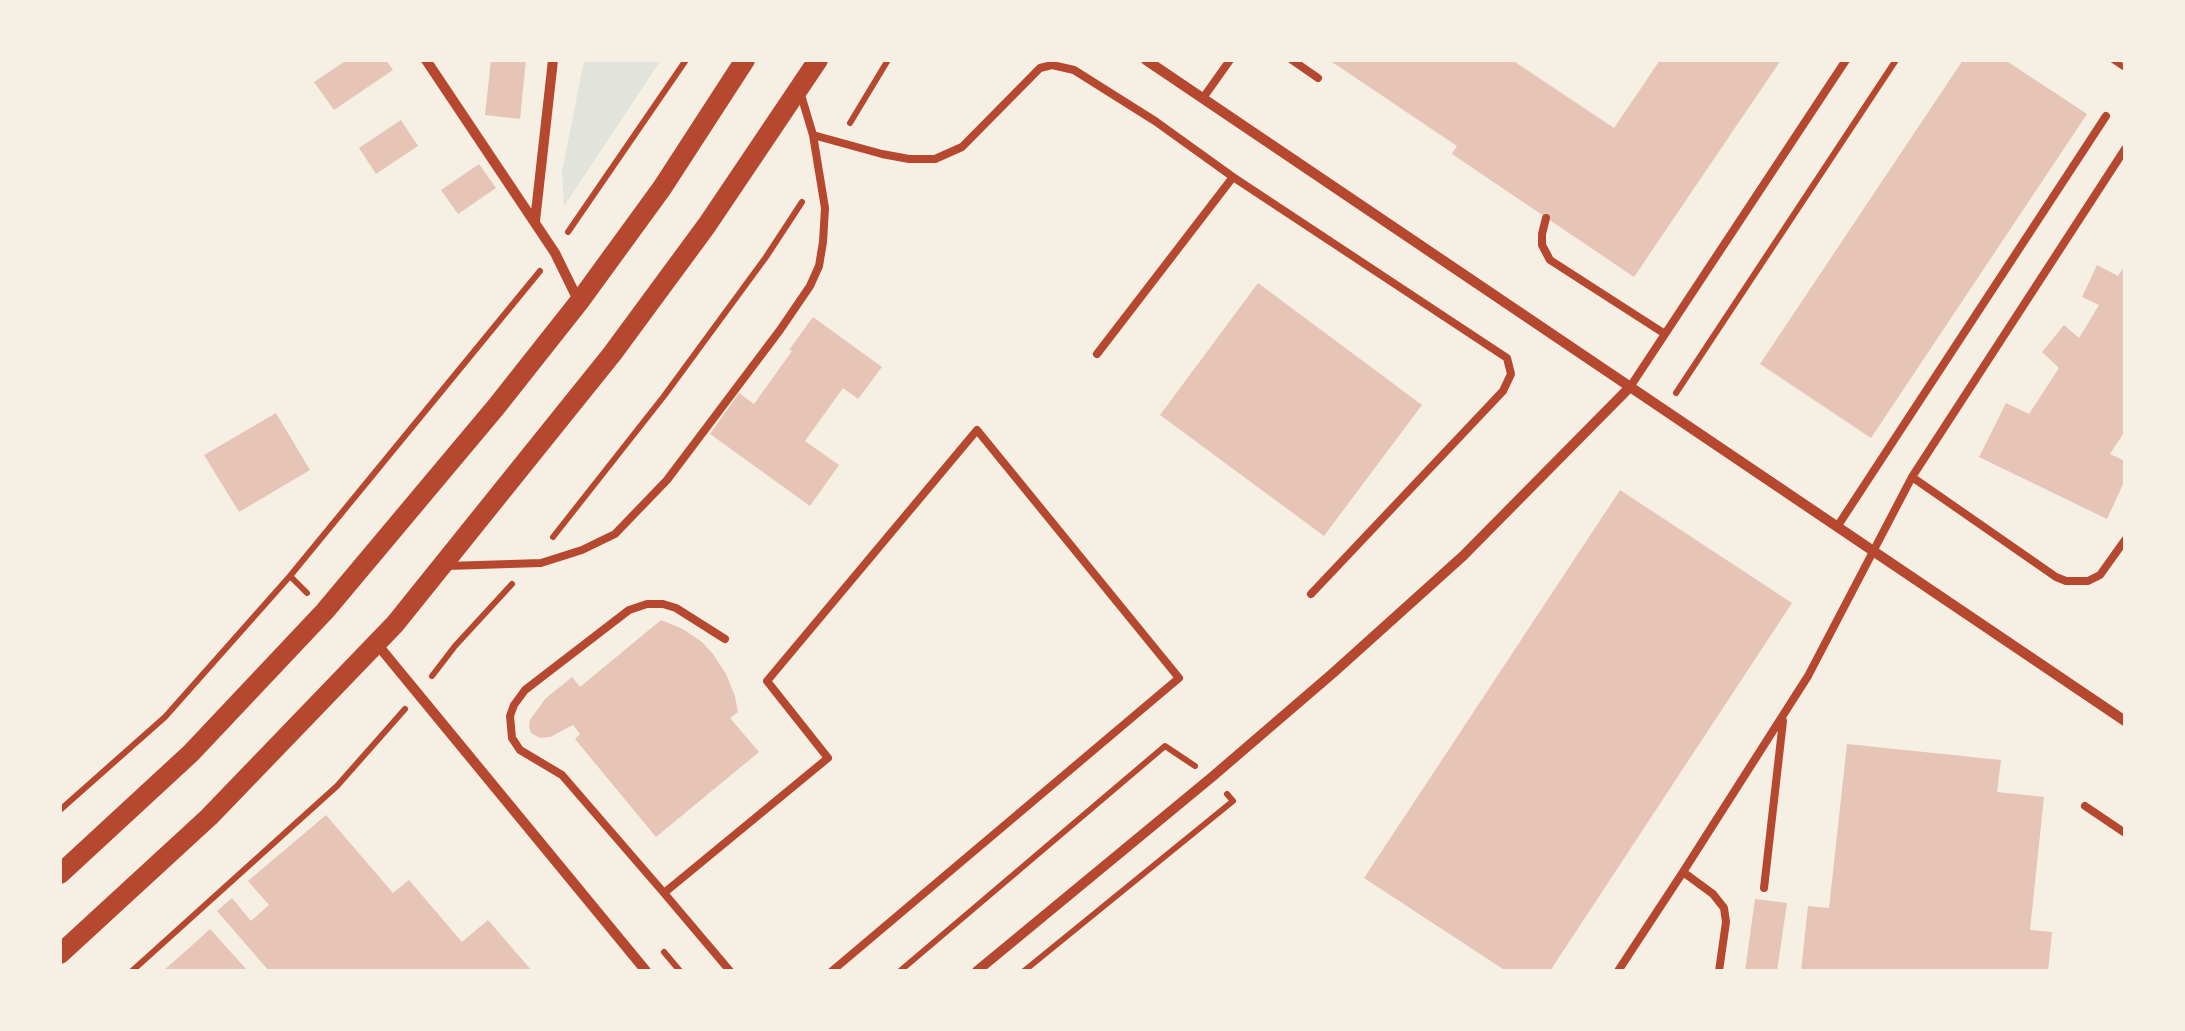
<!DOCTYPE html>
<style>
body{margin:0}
#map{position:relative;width:2185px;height:1031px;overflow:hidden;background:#f6efe4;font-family:"Noto Sans",sans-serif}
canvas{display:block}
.frame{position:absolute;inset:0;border:62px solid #f6efe4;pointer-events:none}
</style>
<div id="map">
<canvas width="2185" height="1031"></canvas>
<div class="frame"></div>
</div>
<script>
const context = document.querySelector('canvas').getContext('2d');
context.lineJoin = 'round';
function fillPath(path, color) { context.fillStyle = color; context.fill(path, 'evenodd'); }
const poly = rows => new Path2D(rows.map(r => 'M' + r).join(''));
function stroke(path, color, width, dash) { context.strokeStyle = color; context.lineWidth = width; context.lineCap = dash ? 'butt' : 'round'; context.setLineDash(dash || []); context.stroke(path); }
fillPath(poly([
 [584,60,661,60,564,206,562,172]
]), '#e2e4dc');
fillPath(poly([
 [347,60,386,60,393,70,334,110,314,82],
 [491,60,526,60,520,119,485,115],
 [1329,60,1512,60,1614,128,1660,60,1781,60,1634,277,1452,154,1457,146],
 [1963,60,2005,60,2087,114,1871,438,1760,364],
 [401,120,418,146,376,174,359,148],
 [479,164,496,188,458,214,441,190],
 [2097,265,2118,276,2125,265,2125,431,2110,454,2125,461,2125,480,2107,519,1979,457,2006,403,2029,414,2059,368,2042,352,2064,325,2079,338,2099,305,2082,297],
 [1258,283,1422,405,1324,536,1160,415],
 [813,317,882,367,858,399,843,388,805,441,839,465,810,506,710,434,739,393,754,404,792,351,789,350],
 [276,413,310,470,239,512,204,455],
 [1620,490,1792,603,1550,971,1506,971,1364,878],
 [661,620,683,629,702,642,713,654,726,674,735,696,738,712,730,718,759,752,656,837,575,739,580,734,573,725,550,737,540,738,531,733,529,727,530,720,545,699,572,677,580,687],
 [1847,744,2001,760,1997,792,2044,797,2030,930,2052,932,2048,971,1801,971,1808,906,1829,908],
 [326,815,393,893,409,880,462,942,488,920,532,971,269,971,217,911,232,898,251,921,269,905,248,881],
 [1755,899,1787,903,1777,971,1745,971],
 [210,929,248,971,163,971,188,949]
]), '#e6c5b7');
stroke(poly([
 [2113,60,2125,68],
 [850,123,888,60],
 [568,232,686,60],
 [1676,393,1896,60],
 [553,537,664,396,766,257,802,202],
 [290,576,307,593],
 [432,676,455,646,512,584],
 [60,810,165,717,290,576,540,271],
 [664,952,680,971],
 [132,971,337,786,405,709],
 [900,971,1165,746,1195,766],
 [1024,971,1233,801,1227,794]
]), '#b5482f', 6);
stroke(poly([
 [1292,60,1318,78],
 [1203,98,1230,60],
 [813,135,882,154,909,159,935,159,962,147,1040,68,1052,65,1074,70,1155,121,1233,177,1507,358,1511,374,1503,391,1311,594],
 [1546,218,1542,234,1542,245,1550,260,1665,334],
 [1097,354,1233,177],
 [1630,387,1846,60],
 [1912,477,2056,577,2066,581,2088,581,2100,575,2125,540],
 [1837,527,2106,116],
 [447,566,541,563,582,550,615,534,667,480,780,330,810,286,819,266,823,242,825,208,813,135,801,95],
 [2085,806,2125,833],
 [1764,888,1783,721],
 [664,893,562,775,520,750,512,738,510,716,514,705,525,690,629,610,647,604,663,604,676,608,725,639],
 [730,971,664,893,828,758,767,681,977,430,1179,678,832,971],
 [1618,971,1683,872],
 [1719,971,1726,922,1724,908,1713,894,1683,872,1808,676,1912,477,2125,149]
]), '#b5482f', 8);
stroke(poly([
 [426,60,555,253,579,302],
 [1146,60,2125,721],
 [535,221,553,60],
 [377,644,646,971],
 [977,971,1212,777,1333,673,1463,556,1630,387]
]), '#b5482f', 10);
stroke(poly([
 [60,874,191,753,325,611,496,407,579,302,662,188,745,60],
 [60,954,209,817,395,624,612,354,707,225,818,60]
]), '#b5482f', 20);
</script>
